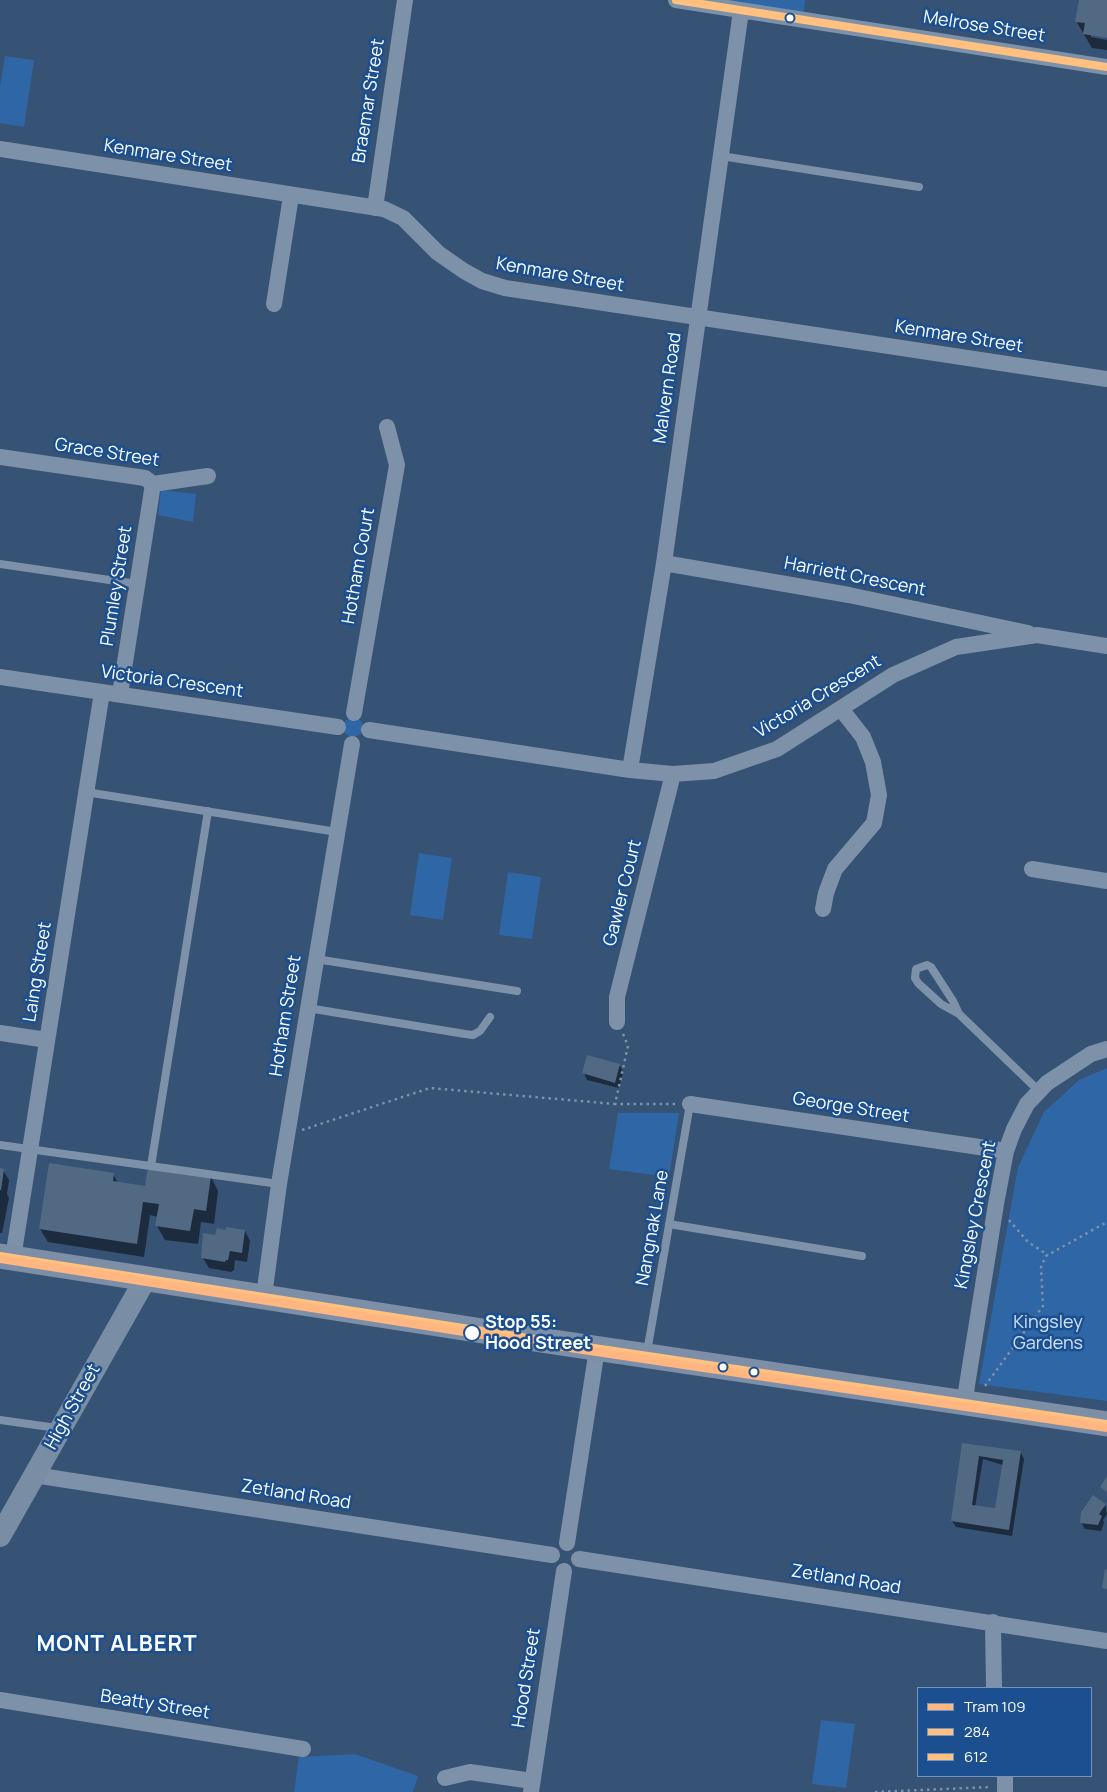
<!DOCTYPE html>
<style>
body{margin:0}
#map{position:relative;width:1107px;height:1792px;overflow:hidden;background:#365274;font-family:Manrope,sans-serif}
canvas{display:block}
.legend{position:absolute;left:917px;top:1687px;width:175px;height:90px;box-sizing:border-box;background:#1b4f8f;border:1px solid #7695bc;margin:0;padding:6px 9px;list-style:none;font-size:15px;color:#fff}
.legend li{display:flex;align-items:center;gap:10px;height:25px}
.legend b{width:25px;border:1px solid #7695bc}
</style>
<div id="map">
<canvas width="1107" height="1792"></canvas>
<ul class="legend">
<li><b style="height:6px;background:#ffb680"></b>Tram 109</li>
<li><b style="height:6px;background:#ffc080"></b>284</li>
<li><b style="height:6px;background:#ffc080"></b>612</li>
</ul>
</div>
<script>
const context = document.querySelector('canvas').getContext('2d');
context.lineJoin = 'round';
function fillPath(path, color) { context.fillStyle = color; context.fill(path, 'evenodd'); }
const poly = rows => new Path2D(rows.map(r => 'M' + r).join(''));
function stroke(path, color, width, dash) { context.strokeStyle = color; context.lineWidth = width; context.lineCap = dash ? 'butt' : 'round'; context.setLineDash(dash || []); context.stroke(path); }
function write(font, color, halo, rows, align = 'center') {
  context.font = font + ' Manrope,sans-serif'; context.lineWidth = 5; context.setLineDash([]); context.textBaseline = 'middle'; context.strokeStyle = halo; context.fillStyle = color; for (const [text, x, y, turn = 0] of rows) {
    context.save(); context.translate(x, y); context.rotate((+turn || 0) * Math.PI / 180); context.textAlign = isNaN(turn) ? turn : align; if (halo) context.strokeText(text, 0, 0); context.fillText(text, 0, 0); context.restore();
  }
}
fillPath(poly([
 [688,0,805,0,803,19],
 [5,56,34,60,24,127,0,123,0,86],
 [161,490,196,494,193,522,158,515],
 '343 727a10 10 0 1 1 20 0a10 10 0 1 1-20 0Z',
 [419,853,452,858,443,920,410,915],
 [508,872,541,877,532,939,499,935],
 [1107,1068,1107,1401,979,1384,1018,1167,1044,1112,1079,1080],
 [618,1113,679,1113,669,1177,609,1169],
 [821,1720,855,1724,846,1788,812,1784],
 [355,1754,418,1776,413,1792,294,1792,299,1757]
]), '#2f66a5');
fillPath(poly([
 [1080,0,1107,0,1107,37,1091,34,1091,37,1107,40,1107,50,1092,48,1076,21],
 [588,1056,620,1066,623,1072,619,1088,587,1080,584,1073],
 [0,1169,3,1170,9,1180,7,1194,9,1198,2,1233,0,1233],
 [113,1174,118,1183,146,1187,211,1177,218,1191,214,1224,201,1222,198,1244,165,1240,157,1226,158,1217,150,1215,144,1257,48,1242,40,1229],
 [226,1231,245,1231,250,1241,247,1262,235,1260,234,1270,231,1272,209,1268,203,1258,216,1236],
 [964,1444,1021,1453,1024,1459,1012,1536,956,1527,952,1521],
 [983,1459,1003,1465,996,1510,975,1507],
 [1105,1505,1107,1514,1103,1520,1104,1523,1101,1531,1085,1529,1081,1522]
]), '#0007');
fillPath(poly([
 [1079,0,1107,0,1107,38,1083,34,1085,23,1075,22],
 [587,1055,620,1064,615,1083,582,1073],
 [49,1163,114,1173,113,1181,145,1186,148,1167,211,1176,206,1211,194,1209,190,1231,155,1226,159,1204,143,1202,137,1244,39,1229],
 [0,1168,4,1169,1,1190,0,1190],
 [226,1227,245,1230,242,1253,230,1251,228,1260,226,1260,225,1262,201,1258,203,1233,215,1235,217,1228,225,1230],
 [962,1443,1021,1451,1009,1530,951,1521],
 [979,1456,1003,1460,995,1508,972,1505],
 [1107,1476,1107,1492,1100,1487],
 [1093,1495,1106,1504,1099,1514,1102,1516,1098,1525,1080,1523,1081,1512],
 [1105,1569,1107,1570,1107,1589,1102,1588]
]), '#526984');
stroke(poly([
 [623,1034,628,1046,615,1104,676,1104],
 [302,1130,430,1088,615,1104],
 [1009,1220,1028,1242,1048,1255],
 [985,1386,1043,1306,1041,1267,1046,1256,1107,1222],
 [875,1792,991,1787]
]), '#7d92a8', 2.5, [2.5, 4]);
stroke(poly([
 [721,156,919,187],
 [0,564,137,584],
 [86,792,337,832],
 [316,959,517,991],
 [308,1008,465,1034,473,1035,480,1031,490,1017],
 [959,1014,953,1001,931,967,927,965,916,969,915,978,918,983,941,1004,959,1014,1039,1091],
 [0,1145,279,1184],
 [151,1166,208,811],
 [669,1224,862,1256],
 [647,1352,690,1104],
 [0,1420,57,1428]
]), '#7d92a8', 8);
stroke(poly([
 [676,0,1107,67],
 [0,149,384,209,403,218,438,253,464,271,482,281,505,288,1107,379],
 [375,208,405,0],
 [274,304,291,196],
 [0,457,145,478,153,484,208,476],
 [664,563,849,595,1028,633],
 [0,677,338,727],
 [120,694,153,484],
 [354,713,397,465,387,427],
 [369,730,630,770,673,774,714,771,777,749,893,675,956,647,1037,635,1107,646],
 [630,770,664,563,741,11],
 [1032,869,1107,881],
 [823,909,826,893,835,869,874,823,879,795,873,762,863,737,841,709],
 [617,1022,617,997,673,774],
 [0,1033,47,1040],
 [690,1104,1006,1151],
 [13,1258,102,692],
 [264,1296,279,1184,352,744],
 [964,1404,996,1204,1006,1151,1014,1129,1027,1104,1047,1083,1091,1054,1107,1049],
 [34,1475,552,1555],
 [567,1543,597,1349],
 [579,1559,1107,1641],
 [993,1622,994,1688],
 [0,1700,303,1749],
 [1005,1776,1005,1792],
 [445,1778,470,1772,532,1781],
 [531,1792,564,1571]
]), '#7d92a8', 16);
stroke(poly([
 [0,1536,146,1278]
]), '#798da4', 22);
stroke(poly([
 [0,1256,547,1341,1107,1424]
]), '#7d8ea7', 25);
stroke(poly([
 [0,1256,547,1341,1107,1424]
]), '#ffc080', 8);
stroke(poly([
 [676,0,1107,67]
]), '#ffc080', 8);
stroke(poly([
 [0,1259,489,1336,1107,1428]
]), '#ffb680', 8);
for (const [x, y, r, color] of [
 [790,18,4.5,"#fff"],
 [472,1333,8,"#fff"],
 [723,1367,4.5,"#fff"],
 [754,1372,4.5,"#fff"]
]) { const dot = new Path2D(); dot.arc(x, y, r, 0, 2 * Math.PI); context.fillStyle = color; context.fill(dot); stroke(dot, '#1b4f8f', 2); }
write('18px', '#fff', '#1b4f8f', [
 ["Melrose Street",984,27,9],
 ["Braemar Street",369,101,-81],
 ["Kenmare Street",168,156,9],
 ["Kenmare Street",560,275,10],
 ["Kenmare Street",959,337,9],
 ["Malvern Road",668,388,-82],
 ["Grace Street",107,453,9],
 ["Hotham Court",359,566,-80],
 ["Harriett Crescent",855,577,11],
 ["Plumley Street",117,586,-81],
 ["Victoria Crescent",172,682,8],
 ["Victoria Crescent",818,697,-31],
 ["Gawler Court",623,893,-76],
 ["Laing Street",38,972,-81],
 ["Hotham Street",286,1016,-81],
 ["George Street",851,1108,9],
 ["Kingsley Crescent",976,1215,-79],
 ["Nangnak Lane",653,1228,-80],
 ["High Street",73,1407,-61],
 ["Zetland Road",296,1495,9],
 ["Zetland Road",846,1580,9],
 ["Hood Street",527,1678,-81],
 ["Beatty Street",155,1705,9]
]);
write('bold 18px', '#fff', '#1b4f8f', [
 ["Stop 55:",485,1323],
 ["Hood Street",485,1344]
], 'left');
write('18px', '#cfe3fa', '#1b4f8f', [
 ["Kingsley",1048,1323],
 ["Gardens",1048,1344]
]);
context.letterSpacing = '1px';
write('bold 22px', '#fff', '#1b4f8f', [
 ["MONT ALBERT",117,1645]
]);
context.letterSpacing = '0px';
</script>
